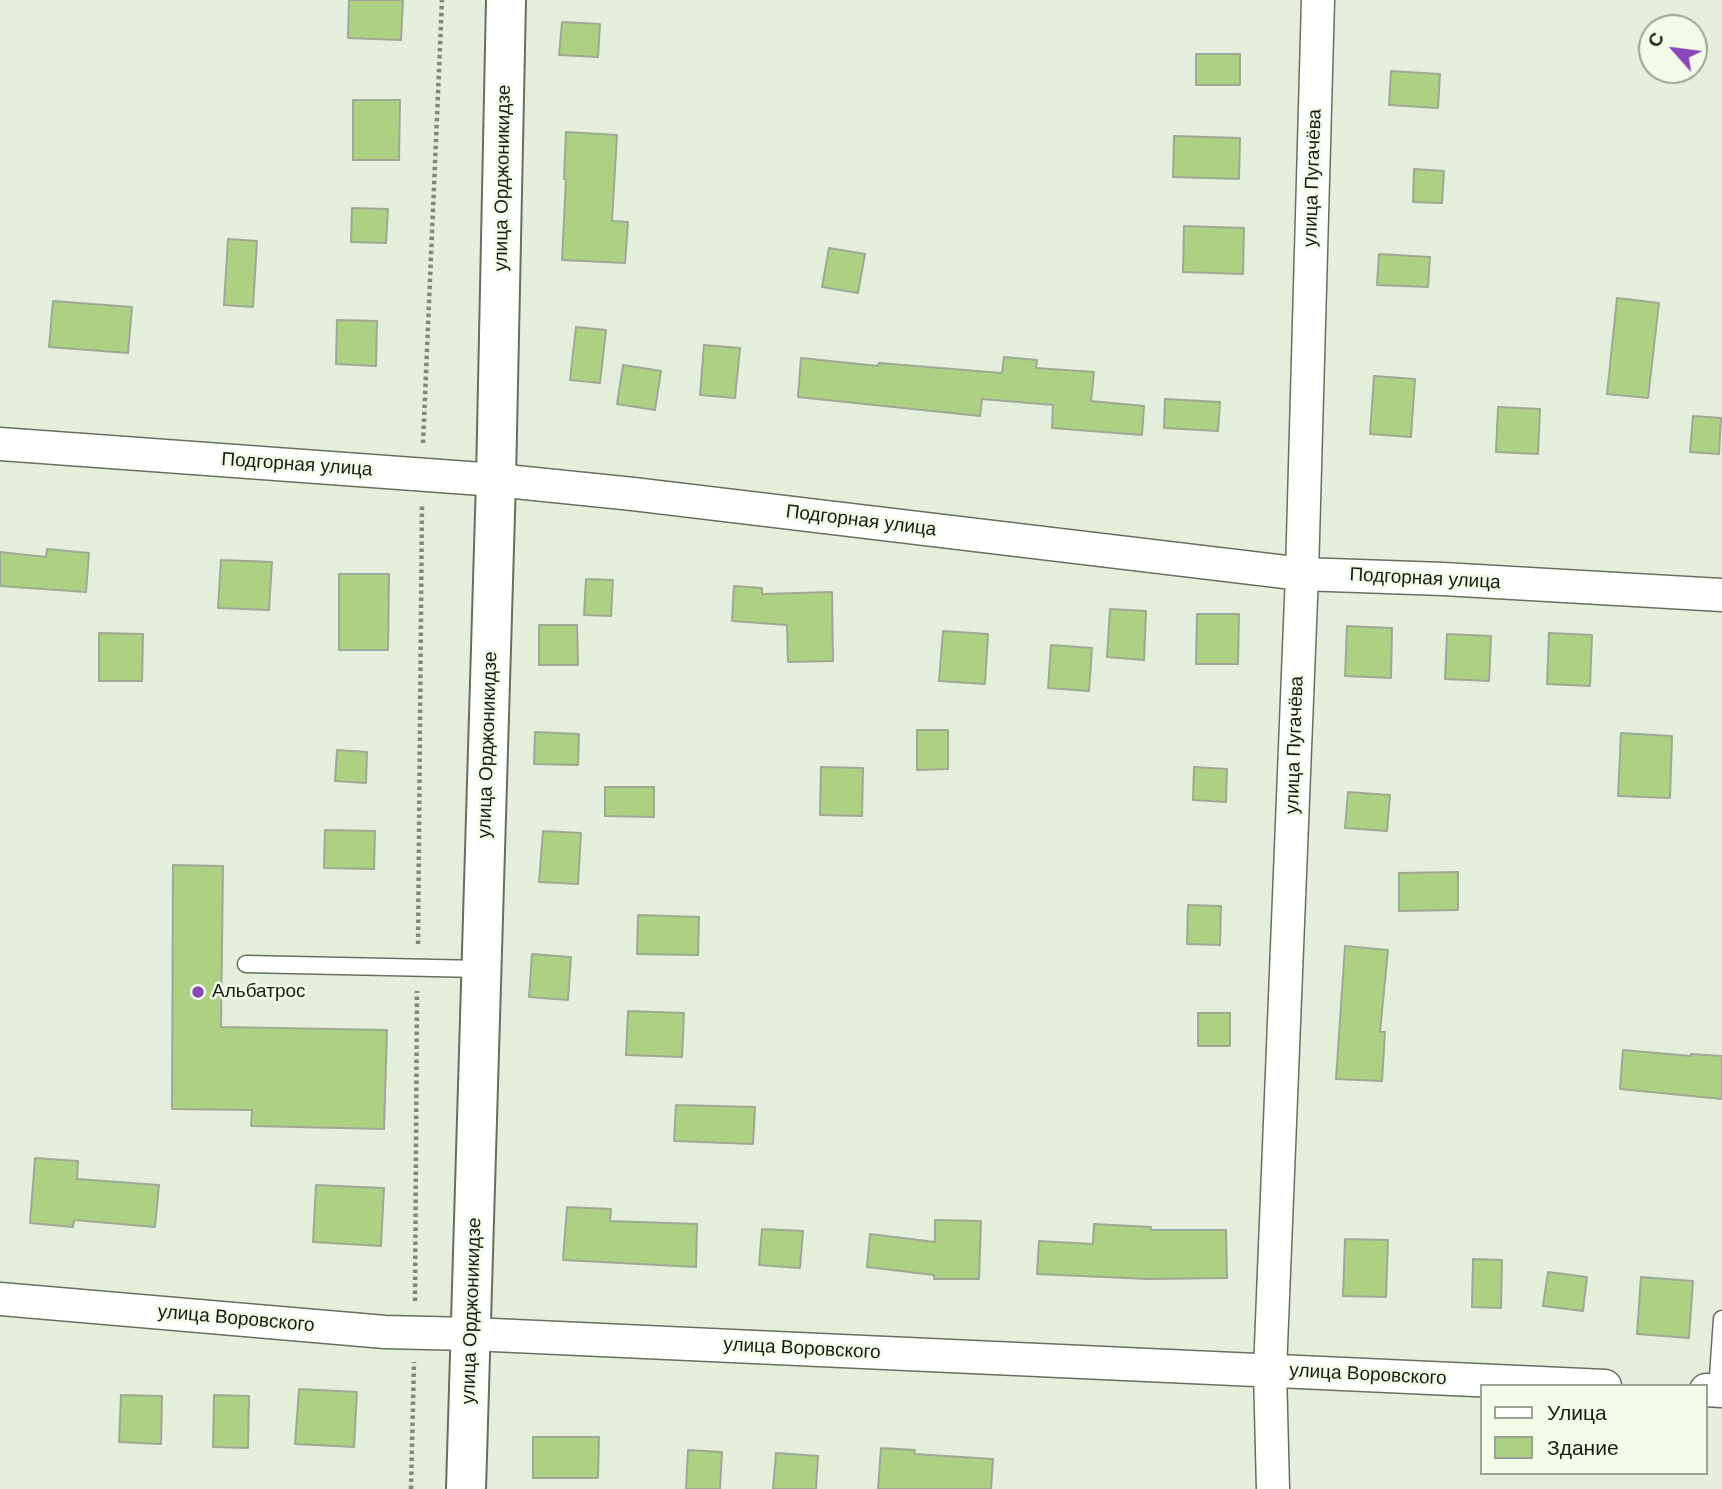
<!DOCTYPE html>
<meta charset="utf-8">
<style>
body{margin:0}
#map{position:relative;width:1722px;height:1489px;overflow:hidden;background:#e4eeda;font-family:Arial,sans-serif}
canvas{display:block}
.legend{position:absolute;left:1480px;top:1384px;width:228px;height:91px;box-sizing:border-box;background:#f1fbe7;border:2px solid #9ba293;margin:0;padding:9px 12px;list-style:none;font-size:21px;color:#191d16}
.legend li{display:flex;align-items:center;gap:14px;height:35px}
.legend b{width:35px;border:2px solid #9ba293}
.north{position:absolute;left:1638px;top:14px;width:70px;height:70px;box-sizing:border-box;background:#f1fbe7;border:2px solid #9ba293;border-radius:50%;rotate:298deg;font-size:19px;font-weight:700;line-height:28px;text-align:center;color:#191d16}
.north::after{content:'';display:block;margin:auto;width:24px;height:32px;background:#8a46ba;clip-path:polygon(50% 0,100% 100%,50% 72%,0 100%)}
</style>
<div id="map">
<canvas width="1722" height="1489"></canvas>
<ul class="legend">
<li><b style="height:9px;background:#fff"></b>Улица</li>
<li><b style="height:19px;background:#add182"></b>Здание</li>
</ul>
<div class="north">С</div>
</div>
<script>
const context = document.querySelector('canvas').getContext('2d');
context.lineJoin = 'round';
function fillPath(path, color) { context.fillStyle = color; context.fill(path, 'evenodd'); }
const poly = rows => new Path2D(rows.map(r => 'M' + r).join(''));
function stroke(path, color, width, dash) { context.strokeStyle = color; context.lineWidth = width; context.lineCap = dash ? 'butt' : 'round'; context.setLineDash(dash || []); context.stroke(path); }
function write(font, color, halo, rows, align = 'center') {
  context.font = font + ' Arial,sans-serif'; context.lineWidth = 5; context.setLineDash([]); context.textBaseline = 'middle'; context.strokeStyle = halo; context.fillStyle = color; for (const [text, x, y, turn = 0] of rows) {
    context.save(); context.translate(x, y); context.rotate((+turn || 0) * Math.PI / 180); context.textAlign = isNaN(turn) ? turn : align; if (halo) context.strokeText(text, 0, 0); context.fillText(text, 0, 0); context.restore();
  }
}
const building = poly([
 [349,0,403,0,401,40,348,38,349,0],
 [562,22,600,24,598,57,559,55,562,22],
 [1196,54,1240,54,1240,85,1196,85,1196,54],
 [1391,71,1440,74,1438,108,1389,105,1391,71],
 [353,100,400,100,399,160,353,160,353,100],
 [566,132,617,135,612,221,628,222,625,263,562,260,566,179,564,179,566,132],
 [1174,136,1240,138,1239,179,1173,177,1174,136],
 [1414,169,1444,171,1442,203,1413,202,1414,169],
 [352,208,388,209,386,243,351,242,352,208],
 [1184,226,1244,228,1243,274,1183,272,1184,226],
 [228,239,257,241,253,307,224,305,228,239],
 [829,248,865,254,858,293,822,287,829,248],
 [1379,254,1430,257,1428,287,1377,285,1379,254],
 [1617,298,1659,303,1648,398,1607,394,1617,298],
 [53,301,132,307,128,353,49,347,53,301],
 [337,320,377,321,376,366,336,364,337,320],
 [576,327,606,330,600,383,570,380,576,327],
 [704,345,740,348,735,398,700,395,704,345],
 [1004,357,1037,360,1036,368,1094,372,1091,401,1144,406,1142,435,1052,428,1053,405,982,399,980,416,798,397,801,358,878,366,879,363,1002,373,1004,357],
 [623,365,661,371,655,410,617,404,623,365],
 [1374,376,1415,379,1411,437,1370,434,1374,376],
 [1165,399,1220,402,1218,431,1164,428,1165,399],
 [1498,407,1540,409,1538,454,1496,452,1498,407],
 [1693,416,1721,418,1719,454,1690,452,1693,416],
 [47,549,89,553,86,592,0,586,0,552,46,557,47,549],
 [221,560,272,562,269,610,218,608,221,560],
 [339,574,389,574,388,650,339,650,339,574],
 [586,579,613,580,611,616,584,615,586,579],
 [734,586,762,588,762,594,832,592,833,661,788,662,787,625,732,621,734,586],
 [1110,609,1146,611,1144,660,1107,657,1110,609],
 [1197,614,1239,614,1238,664,1196,664,1197,614],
 [539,625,577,625,578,665,539,665,539,625],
 [1347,626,1392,628,1391,678,1345,676,1347,626],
 [943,631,988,634,985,684,939,681,943,631],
 [99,633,143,634,142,681,99,681,99,633],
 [1549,633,1592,635,1590,686,1547,684,1549,633],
 [1447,634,1491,636,1489,681,1445,679,1447,634],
 [1051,645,1092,648,1089,691,1048,688,1051,645],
 [917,730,948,730,948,769,917,770,917,730],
 [535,732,579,734,578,765,534,764,535,732],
 [1621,733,1672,736,1670,798,1618,796,1621,733],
 [337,750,367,752,366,783,335,781,337,750],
 [821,767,863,768,862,816,820,815,821,767],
 [1194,767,1227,769,1226,802,1193,800,1194,767],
 [605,787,654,787,654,817,605,816,605,787],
 [1348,792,1390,795,1387,831,1345,828,1348,792],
 [325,830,375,831,374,869,324,868,325,830],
 [543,831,581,833,578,884,539,882,543,831],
 [173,865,223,866,221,1027,387,1030,384,1129,251,1126,252,1110,172,1109,173,865],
 [1458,872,1458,910,1399,911,1399,873,1458,872],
 [1188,905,1221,906,1220,945,1187,944,1188,905],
 [638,915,699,917,698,955,637,954,638,915],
 [1345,946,1388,950,1380,1032,1385,1032,1382,1081,1336,1079,1345,946],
 [532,954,571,957,568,1000,529,997,532,954],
 [628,1011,684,1013,682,1057,626,1055,628,1011],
 [1198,1013,1230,1013,1230,1046,1198,1046,1198,1013],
 [1623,1050,1691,1056,1691,1054,1722,1056,1722,1099,1620,1089,1623,1050],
 [676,1105,755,1107,753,1144,674,1141,676,1105],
 [35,1158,78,1161,77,1179,159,1185,155,1227,74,1220,73,1227,30,1223,35,1158],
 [316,1185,384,1188,381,1246,313,1242,316,1185],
 [567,1207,611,1209,610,1221,697,1224,696,1267,563,1260,567,1207],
 [935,1220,981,1221,979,1279,934,1279,934,1275,867,1267,870,1234,935,1242,935,1220],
 [1094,1224,1151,1227,1151,1230,1226,1230,1227,1278,1148,1279,1037,1274,1039,1241,1093,1244,1094,1224],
 [762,1229,803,1231,800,1268,759,1265,762,1229],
 [1345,1239,1388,1240,1386,1297,1343,1296,1345,1239],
 [1473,1259,1502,1260,1501,1308,1472,1307,1473,1259],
 [1548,1272,1587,1277,1583,1311,1543,1306,1548,1272],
 [1641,1277,1693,1281,1689,1338,1637,1334,1641,1277],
 [299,1389,357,1392,354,1447,295,1444,299,1389],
 [121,1395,162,1396,161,1444,119,1442,121,1395],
 [214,1395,249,1396,248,1448,213,1447,214,1395],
 [533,1437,599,1437,598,1478,533,1478,533,1437],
 [881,1448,915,1450,914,1454,993,1459,991,1489,878,1489,881,1448],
 [688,1450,722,1452,720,1489,686,1489,688,1450],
 [776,1453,818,1456,816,1489,773,1489,776,1453]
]);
fillPath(building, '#add182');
stroke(building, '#9fa895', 2);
const service = poly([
 [246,964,481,969],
 [1717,1391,1722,1319]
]);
const minor = poly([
 [0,444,496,480,633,494,1302,574,1443,579,1722,595],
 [0,1299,385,1332,471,1334,1605,1386],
 [1706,1390,1722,1391],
 [1273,1489,1270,1371,1302,574,1318,0]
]);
const tertiary = poly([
 [466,1489,496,480,506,0]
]);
stroke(service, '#67705e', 19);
stroke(minor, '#67705e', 35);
stroke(tertiary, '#67705e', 42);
stroke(poly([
 [423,443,442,0],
 [418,944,422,504],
 [415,1301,417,991],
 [411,1489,414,1362]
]), '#81887a', 4.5, [3.5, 3.5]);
stroke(service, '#fff', 16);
stroke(minor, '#fff', 32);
stroke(tertiary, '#fff', 38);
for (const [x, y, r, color] of [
 [198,992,7,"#8a46ba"]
]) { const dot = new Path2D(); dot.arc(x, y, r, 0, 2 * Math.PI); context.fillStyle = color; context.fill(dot); stroke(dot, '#f1fbe7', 2.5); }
write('19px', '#191d16', '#f1fbe7', [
 ["улица Орджоникидзе",503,178,-89],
 ["улица Пугачёва",1313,178,-88],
 ["Подгорная улица",297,465,4],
 ["Подгорная улица",861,521,7],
 ["Подгорная улица",1425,579,3],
 ["улица Орджоникидзе",488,745,-88],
 ["улица Пугачёва",1295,745,-88],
 ["улица Орджоникидзе",472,1311,-88],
 ["улица Воровского",236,1319,5],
 ["улица Воровского",802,1349,3],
 ["улица Воровского",1368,1375,3]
]);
write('19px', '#191d16', '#f1fbe7', [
 ["Альбатрос",212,992]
], 'left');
</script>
